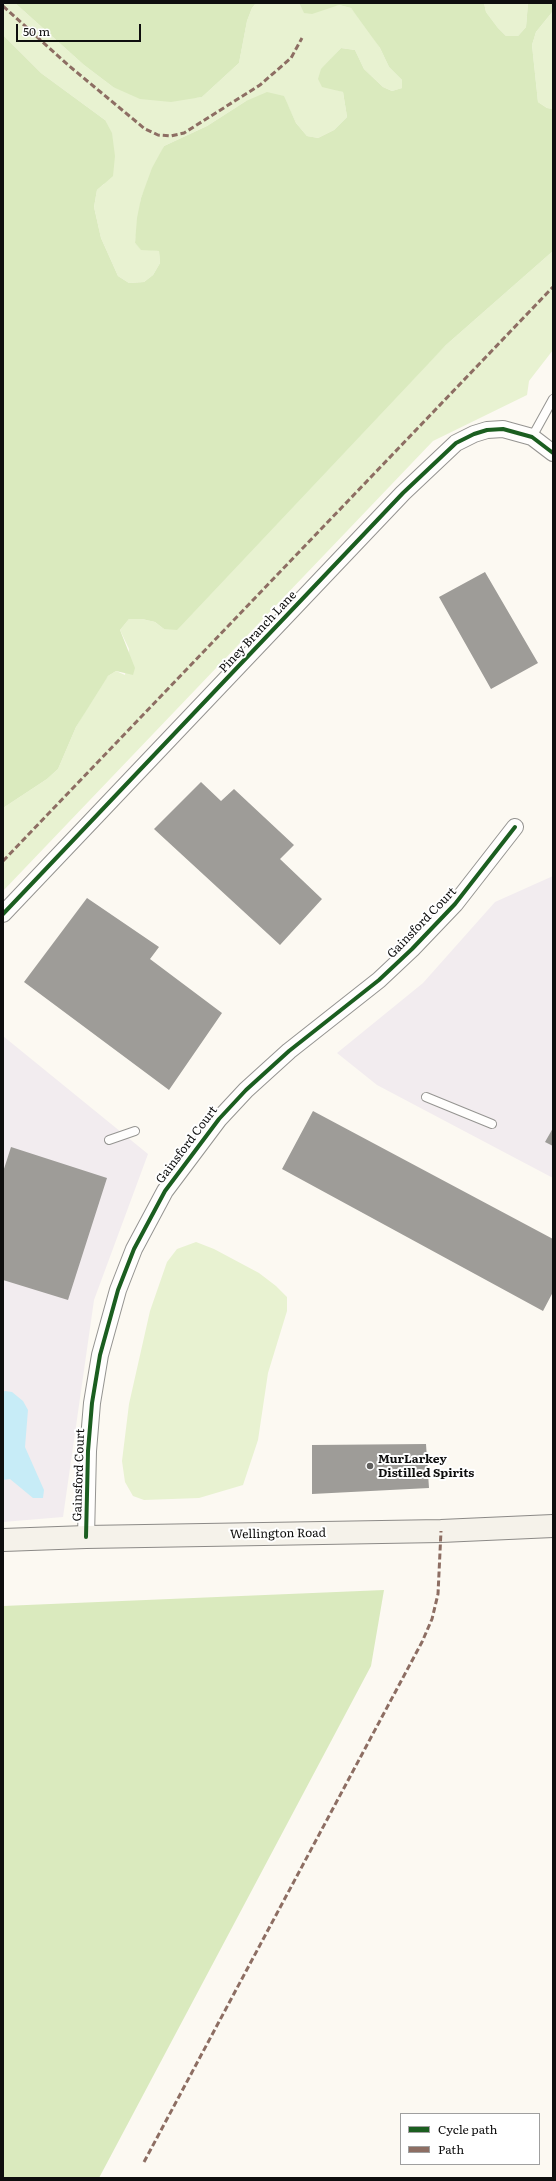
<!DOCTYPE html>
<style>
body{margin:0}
#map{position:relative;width:556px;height:2181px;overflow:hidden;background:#fcf9f2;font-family:Literata,serif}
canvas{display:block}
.frame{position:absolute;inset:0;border:4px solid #0e0e0e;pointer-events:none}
.legend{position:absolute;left:400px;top:2113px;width:140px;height:52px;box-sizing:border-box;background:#fff;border:1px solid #9f9f9f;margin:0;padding:5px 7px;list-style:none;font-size:12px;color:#0e0e0e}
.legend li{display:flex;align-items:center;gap:8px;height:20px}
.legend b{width:20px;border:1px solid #9f9f9f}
.scale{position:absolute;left:16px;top:24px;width:125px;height:18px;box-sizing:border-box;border:2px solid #0e0e0e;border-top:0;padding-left:5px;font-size:12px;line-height:14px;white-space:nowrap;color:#0e0e0e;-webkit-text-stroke:3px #fff;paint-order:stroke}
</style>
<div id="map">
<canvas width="556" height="2181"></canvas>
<div class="frame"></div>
<ul class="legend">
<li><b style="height:5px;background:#1b5e20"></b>Cycle path</li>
<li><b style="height:5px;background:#8d6e63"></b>Path</li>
</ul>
<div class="scale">50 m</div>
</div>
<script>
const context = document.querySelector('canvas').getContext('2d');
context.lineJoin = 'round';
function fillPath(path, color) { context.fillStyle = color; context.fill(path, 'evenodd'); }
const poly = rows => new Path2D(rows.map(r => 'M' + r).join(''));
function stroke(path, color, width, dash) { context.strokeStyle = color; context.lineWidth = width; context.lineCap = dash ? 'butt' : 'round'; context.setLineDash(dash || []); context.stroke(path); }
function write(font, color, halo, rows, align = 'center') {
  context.font = font + ' Literata,serif'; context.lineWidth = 4; context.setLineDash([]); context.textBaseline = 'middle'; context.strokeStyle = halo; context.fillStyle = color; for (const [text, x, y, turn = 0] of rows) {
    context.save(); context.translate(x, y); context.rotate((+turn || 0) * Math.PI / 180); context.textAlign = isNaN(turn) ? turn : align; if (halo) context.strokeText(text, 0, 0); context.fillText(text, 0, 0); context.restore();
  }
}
fillPath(poly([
 [553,876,553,1178,377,1085,337,1053,423,983,495,902],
 [3,1036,148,1154,94,1300,63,1517,3,1522]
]), '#f2ecef');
fillPath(poly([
 [3,3,15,3,84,65,113,87,193,98,202,97,239,63,247,21,252,8,256,3,299,3,304,12,339,5,351,8,364,23,380,48,389,67,402,80,402,88,392,91,383,87,364,69,355,50,341,48,331,59,334,89,343,92,347,117,334,130,318,138,307,136,296,123,288,106,246,101,207,126,164,146,141,198,135,243,141,249,159,251,160,263,153,275,144,282,129,283,118,276,101,238,94,207,97,190,104,184,105,120,41,73,3,35],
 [484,3,528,3,526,27,518,36,506,36,498,28,486,12],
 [553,11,553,109,547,108,538,102,532,45,536,32],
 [553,251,553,350,529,381,527,395,433,441,3,891,3,808,47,779,58,769,76,727,100,685,108,676,116,671,125,675,129,649,120,630,129,619,142,619,155,622,164,629,446,345],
 [196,1242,214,1249,259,1273,276,1286,287,1297,287,1311,268,1373,258,1440,243,1485,199,1498,144,1500,133,1496,125,1482,122,1461,129,1404,150,1311,167,1262,177,1249]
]), '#e8f2d1');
fillPath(poly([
 [15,3,256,3,252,8,247,21,239,63,202,97,171,102,140,99,113,87,84,65],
 [299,3,484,3,486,12,498,28,506,36,518,36,526,27,528,3,553,3,553,11,536,32,532,45,538,102,547,108,553,109,553,251,446,345,177,630,164,629,155,622,142,619,129,619,120,630,135,668,133,675,116,671,108,676,76,727,58,769,47,779,3,808,3,35,41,73,105,120,112,133,115,156,113,176,97,190,94,207,101,238,118,276,129,283,144,282,153,275,160,263,159,251,141,250,135,243,137,218,141,198,152,168,164,146,207,126,246,101,267,92,284,96,296,123,307,136,318,138,334,130,347,117,343,92,322,87,318,79,321,69,341,48,355,50,364,69,383,87,392,91,402,88,402,80,389,67,380,48,351,8,339,5,312,14,304,13],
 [384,1590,371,1666,99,2178,3,2178,3,1606]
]), '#daeabe');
fillPath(poly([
 [5,1391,12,1392,23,1401,28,1410,25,1447,44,1490,43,1498,33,1498,10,1479,3,1480,3,1392]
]), '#c7ecf7');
fillPath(poly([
 [485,572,538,663,491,689,439,597],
 [201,782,221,801,234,789,294,845,280,859,322,899,280,945,154,829],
 [87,898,159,947,150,959,222,1013,169,1090,24,982],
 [313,1111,553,1239,553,1292,543,1311,282,1169],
 [553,1128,553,1146,545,1142],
 [11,1147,107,1178,68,1300,3,1280,3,1172],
 [426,1444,429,1488,312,1494,312,1445]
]), '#9e9c98');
const service = poly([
 [532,437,553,399],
 [426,1097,492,1124],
 [109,1140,135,1131]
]);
const minor = poly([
 [3,914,403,493,456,443,474,434,487,430,503,429,532,437,553,453],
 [86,1537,88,1451,92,1403,100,1355,118,1290,134,1249,165,1191,219,1119,246,1090,289,1051,379,980,412,949,455,904,515,827]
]);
const secondary = poly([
 [3,1540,86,1537,441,1531,553,1526]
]);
stroke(service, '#959491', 10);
stroke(minor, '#959491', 18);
stroke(secondary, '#8c8a87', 24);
stroke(service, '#fffefd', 8);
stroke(minor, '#fffefd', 16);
stroke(secondary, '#f5f2ea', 22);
stroke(poly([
 [3,6,68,65,145,129,158,135,171,136,184,133,260,85,291,58,302,38],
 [3,861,553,287],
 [144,2162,422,1642,432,1619,438,1594,441,1531]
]), '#8d6e63', 3, [6, 3]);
stroke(poly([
 [3,914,403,493,456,443,474,434,487,430,503,429,532,437,553,453],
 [86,1537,88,1451,92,1403,100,1355,118,1290,134,1249,165,1191,219,1119,246,1090,289,1051,379,980,412,949,455,904,515,827]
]), '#1b5e20', 4);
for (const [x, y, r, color] of [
 [370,1466,4,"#61605e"]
]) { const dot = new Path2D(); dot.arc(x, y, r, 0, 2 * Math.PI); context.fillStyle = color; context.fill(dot); stroke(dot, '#fff', 1.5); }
write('12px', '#0e0e0e', '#fff', [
 ["Piney Branch Lane",258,632,-47],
 ["Gainsford Court",422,923,-46],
 ["Gainsford Court",187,1145,-53],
 ["Gainsford Court",79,1475,-88],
 ["Wellington Road",278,1534,-1]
]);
write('bold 12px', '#0e0e0e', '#fff', [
 ["MurLarkey",378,1459],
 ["Distilled Spirits",378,1473]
], 'left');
</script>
